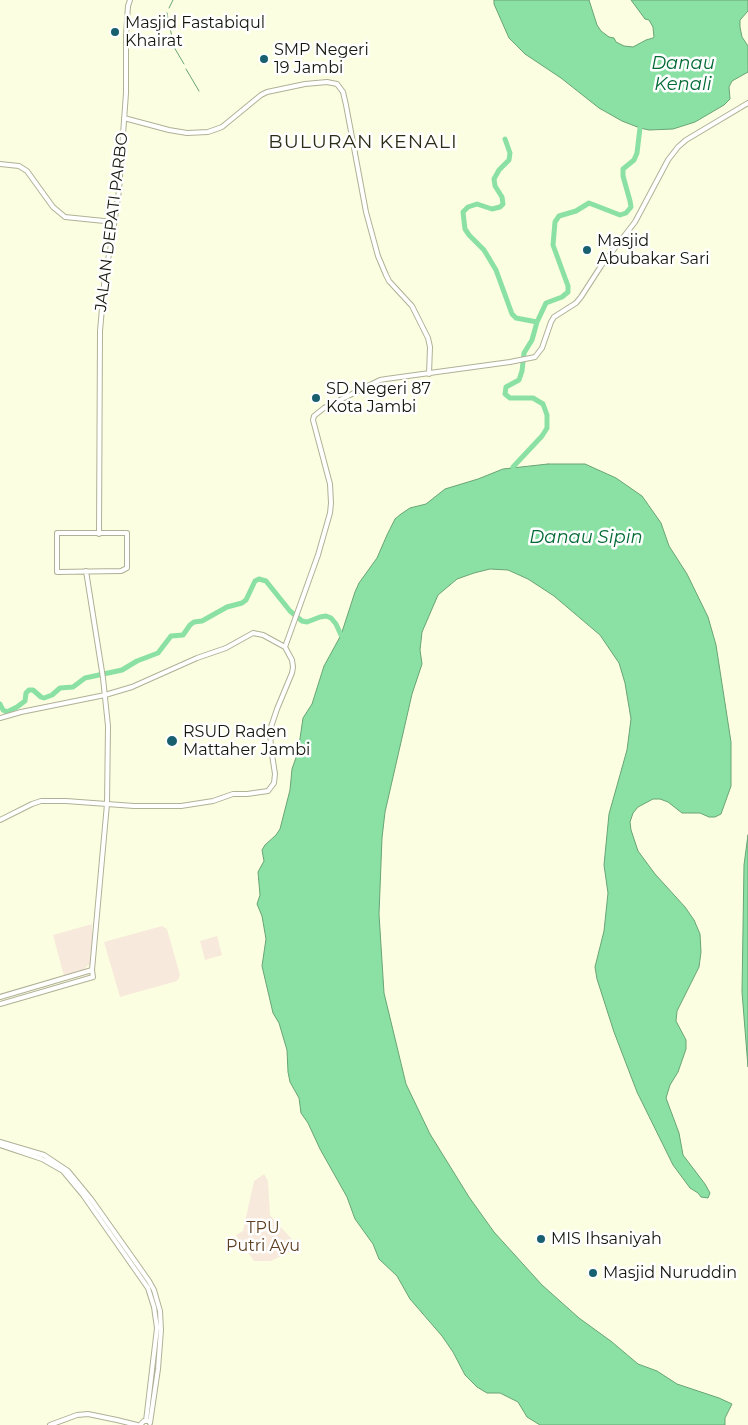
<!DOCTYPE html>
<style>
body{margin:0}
canvas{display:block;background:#fcfee1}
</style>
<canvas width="748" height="1425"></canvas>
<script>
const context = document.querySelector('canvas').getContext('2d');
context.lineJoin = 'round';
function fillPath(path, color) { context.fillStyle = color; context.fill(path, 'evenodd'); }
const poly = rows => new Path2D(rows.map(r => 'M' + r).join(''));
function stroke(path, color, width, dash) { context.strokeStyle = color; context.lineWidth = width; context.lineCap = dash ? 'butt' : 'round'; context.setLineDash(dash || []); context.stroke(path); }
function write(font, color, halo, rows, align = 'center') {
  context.font = font + ' Montserrat,sans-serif'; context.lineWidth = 5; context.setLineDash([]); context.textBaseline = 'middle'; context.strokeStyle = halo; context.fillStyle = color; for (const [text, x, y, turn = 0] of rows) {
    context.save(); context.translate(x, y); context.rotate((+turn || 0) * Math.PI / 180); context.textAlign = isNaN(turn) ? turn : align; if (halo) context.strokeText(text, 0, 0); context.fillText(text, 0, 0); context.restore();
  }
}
fillPath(poly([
 [92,924,92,957,90,964,81,972,64,976,53,935],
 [162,926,167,929,180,975,179,978,177,981,120,997,104,942],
 [217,936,222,955,205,960,200,941],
 [264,1174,268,1181,270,1215,299,1247,271,1261,254,1261,236,1235,243,1231,254,1181]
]), '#f7e9db');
const water = poly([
 [494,0,589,0,597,25,601,31,609,37,614,38,616,42,624,46,633,47,646,40,653,38,654,37,653,27,649,20,645,19,631,0,748,0,748,11,740,20,740,27,742,37,748,46,748,72,732,81,729,87,730,99,724,105,695,122,673,129,649,130,640,128,622,121,599,108,561,78,525,54,509,38,494,4,494,0],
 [548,464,585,464,616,478,642,496,661,523,669,546,687,574,708,617,716,645,731,742,731,786,721,814,715,817,709,817,700,813,682,813,668,802,660,799,653,799,638,807,633,813,630,822,631,830,638,851,655,874,685,907,694,920,700,934,701,952,699,967,677,1011,676,1021,686,1040,686,1049,678,1072,670,1085,666,1098,679,1133,683,1155,705,1184,710,1193,708,1198,701,1197,698,1193,690,1188,673,1165,637,1092,614,1032,597,979,595,967,604,931,608,893,604,865,609,814,627,750,631,719,625,683,619,663,600,635,554,596,528,579,508,570,490,569,474,573,457,579,438,595,422,632,420,650,422,664,412,694,385,812,382,838,379,914,384,993,406,1084,430,1134,469,1197,494,1232,542,1285,579,1318,612,1342,638,1364,657,1371,677,1384,719,1398,732,1404,725,1418,725,1425,540,1425,527,1417,518,1402,500,1393,487,1393,477,1387,465,1375,453,1352,442,1336,410,1299,397,1276,379,1259,373,1244,355,1219,347,1197,320,1149,308,1123,301,1113,299,1098,290,1082,288,1072,287,1050,279,1023,273,1013,262,966,266,939,262,916,257,904,260,895,258,872,264,861,262,850,265,845,276,835,280,829,290,790,292,769,298,752,303,718,312,704,324,666,341,635,355,592,359,583,377,558,387,535,395,519,401,514,410,508,426,504,445,489,478,479,503,469,548,464],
 [748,835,748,1067,742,992,744,865,748,835]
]);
fillPath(water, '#8be1a4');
stroke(water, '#68a476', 1);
stroke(poly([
 [169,8,173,0],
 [167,13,174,47,184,64],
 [186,69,199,91]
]), '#68a476', 1);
stroke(poly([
 [505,139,510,153,509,160,499,170,494,179,495,186,502,197,503,204,500,207,492,209,477,204,468,207,463,212,464,221,465,229,469,235,484,250,496,270,512,314,516,318,537,322],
 [513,467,542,436,547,428,547,415,543,404,533,398,510,398,505,394,506,387,519,380,522,371,524,353,532,340,537,322,546,303,562,297,568,292,568,286,553,245,555,222,559,216,576,211,589,203,620,215,626,213,631,207,630,201,623,176,623,169,634,160,637,153,640,128],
 [0,704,3,710,7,712,17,707,25,701,26,693,29,690,33,690,41,697,44,698,52,695,60,688,73,687,85,678,122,670,137,661,158,653,171,636,183,635,190,625,194,622,202,621,227,607,242,603,246,600,255,581,259,579,266,581,290,611,302,621,307,622,320,617,326,616,331,618,336,624,341,635]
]), '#8be1a4', 5);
const secondary = poly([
 [124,118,169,130,187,133,208,132,222,127,261,95,267,92,305,84,327,82,337,84,343,92,346,105,366,212,378,256,386,275,389,281,412,306,428,338,430,347,429,374],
 [0,164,19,166,27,171,53,207,65,217,114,222],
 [57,533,127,533,127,568,121,571,57,572,57,533],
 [99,534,100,331,105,274,111,245,119,190,126,93,126,35,128,6,130,0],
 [285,647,318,555,330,513,331,503,330,484,313,420,314,416,324,408,380,380,386,379,510,362,535,357,542,348,551,322,554,317,576,303,581,297,601,266,635,222,668,160,678,147,686,140,748,103],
 [0,718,21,712,105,695,132,687,197,658,226,648,253,633,263,635,285,647,292,660,293,667,292,673,277,709,270,730,271,748,275,774,274,783,268,791,247,794,233,794,213,801,181,806,134,806,66,801,41,801,32,804,0,820],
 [0,997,92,970],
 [0,1004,93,977,92,970,107,804,108,726,103,678,86,571],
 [0,1142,44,1155,68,1171,91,1199,149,1281,154,1290,160,1311,161,1330,158,1369,150,1423],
 [0,1145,42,1159,63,1171,83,1195,148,1288,154,1307,157,1328,146,1421],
 [50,1425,77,1415,88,1414,117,1420,137,1425],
 [140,1425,144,1421,148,1421]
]);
stroke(secondary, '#b0b196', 6);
stroke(secondary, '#fff', 4);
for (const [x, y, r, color] of [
 [115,32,5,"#186070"],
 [264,59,5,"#186070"],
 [587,250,5,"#186070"],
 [316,398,5,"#186070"],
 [172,741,6,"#186070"],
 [541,1239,5,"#186070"],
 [593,1273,5,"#186070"]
]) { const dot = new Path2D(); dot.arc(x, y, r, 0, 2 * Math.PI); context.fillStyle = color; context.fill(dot); stroke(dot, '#fff', 2); }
write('16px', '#15160c', '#fff', [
 ["Masjid Fastabiqul",125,23],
 ["Khairat",125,41],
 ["SMP Negeri",274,50],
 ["19 Jambi",274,68],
 ["Masjid",597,241],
 ["Abubakar Sari",597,259],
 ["SD Negeri 87",326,389],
 ["Kota Jambi",326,407],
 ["RSUD Raden",183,732],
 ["Mattaher Jambi",183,750],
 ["MIS Ihsaniyah",551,1239],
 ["Masjid Nuruddin",603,1273]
], 'left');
write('16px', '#15160c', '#fff', [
 ["JALAN DEPATI PARBO",112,222,-83]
]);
write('16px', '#5b3f20', '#fff', [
 ["TPU",263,1228],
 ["Putri Ayu",263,1246]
]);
write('italic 18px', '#006a34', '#fff', [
 ["Danau",683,64],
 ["Kenali",683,85],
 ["Danau Sipin",586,538]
]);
context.letterSpacing = '1px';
write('19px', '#2c2d16', '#fff', [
 ["BULURAN KENALI",363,142]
]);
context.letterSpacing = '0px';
</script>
